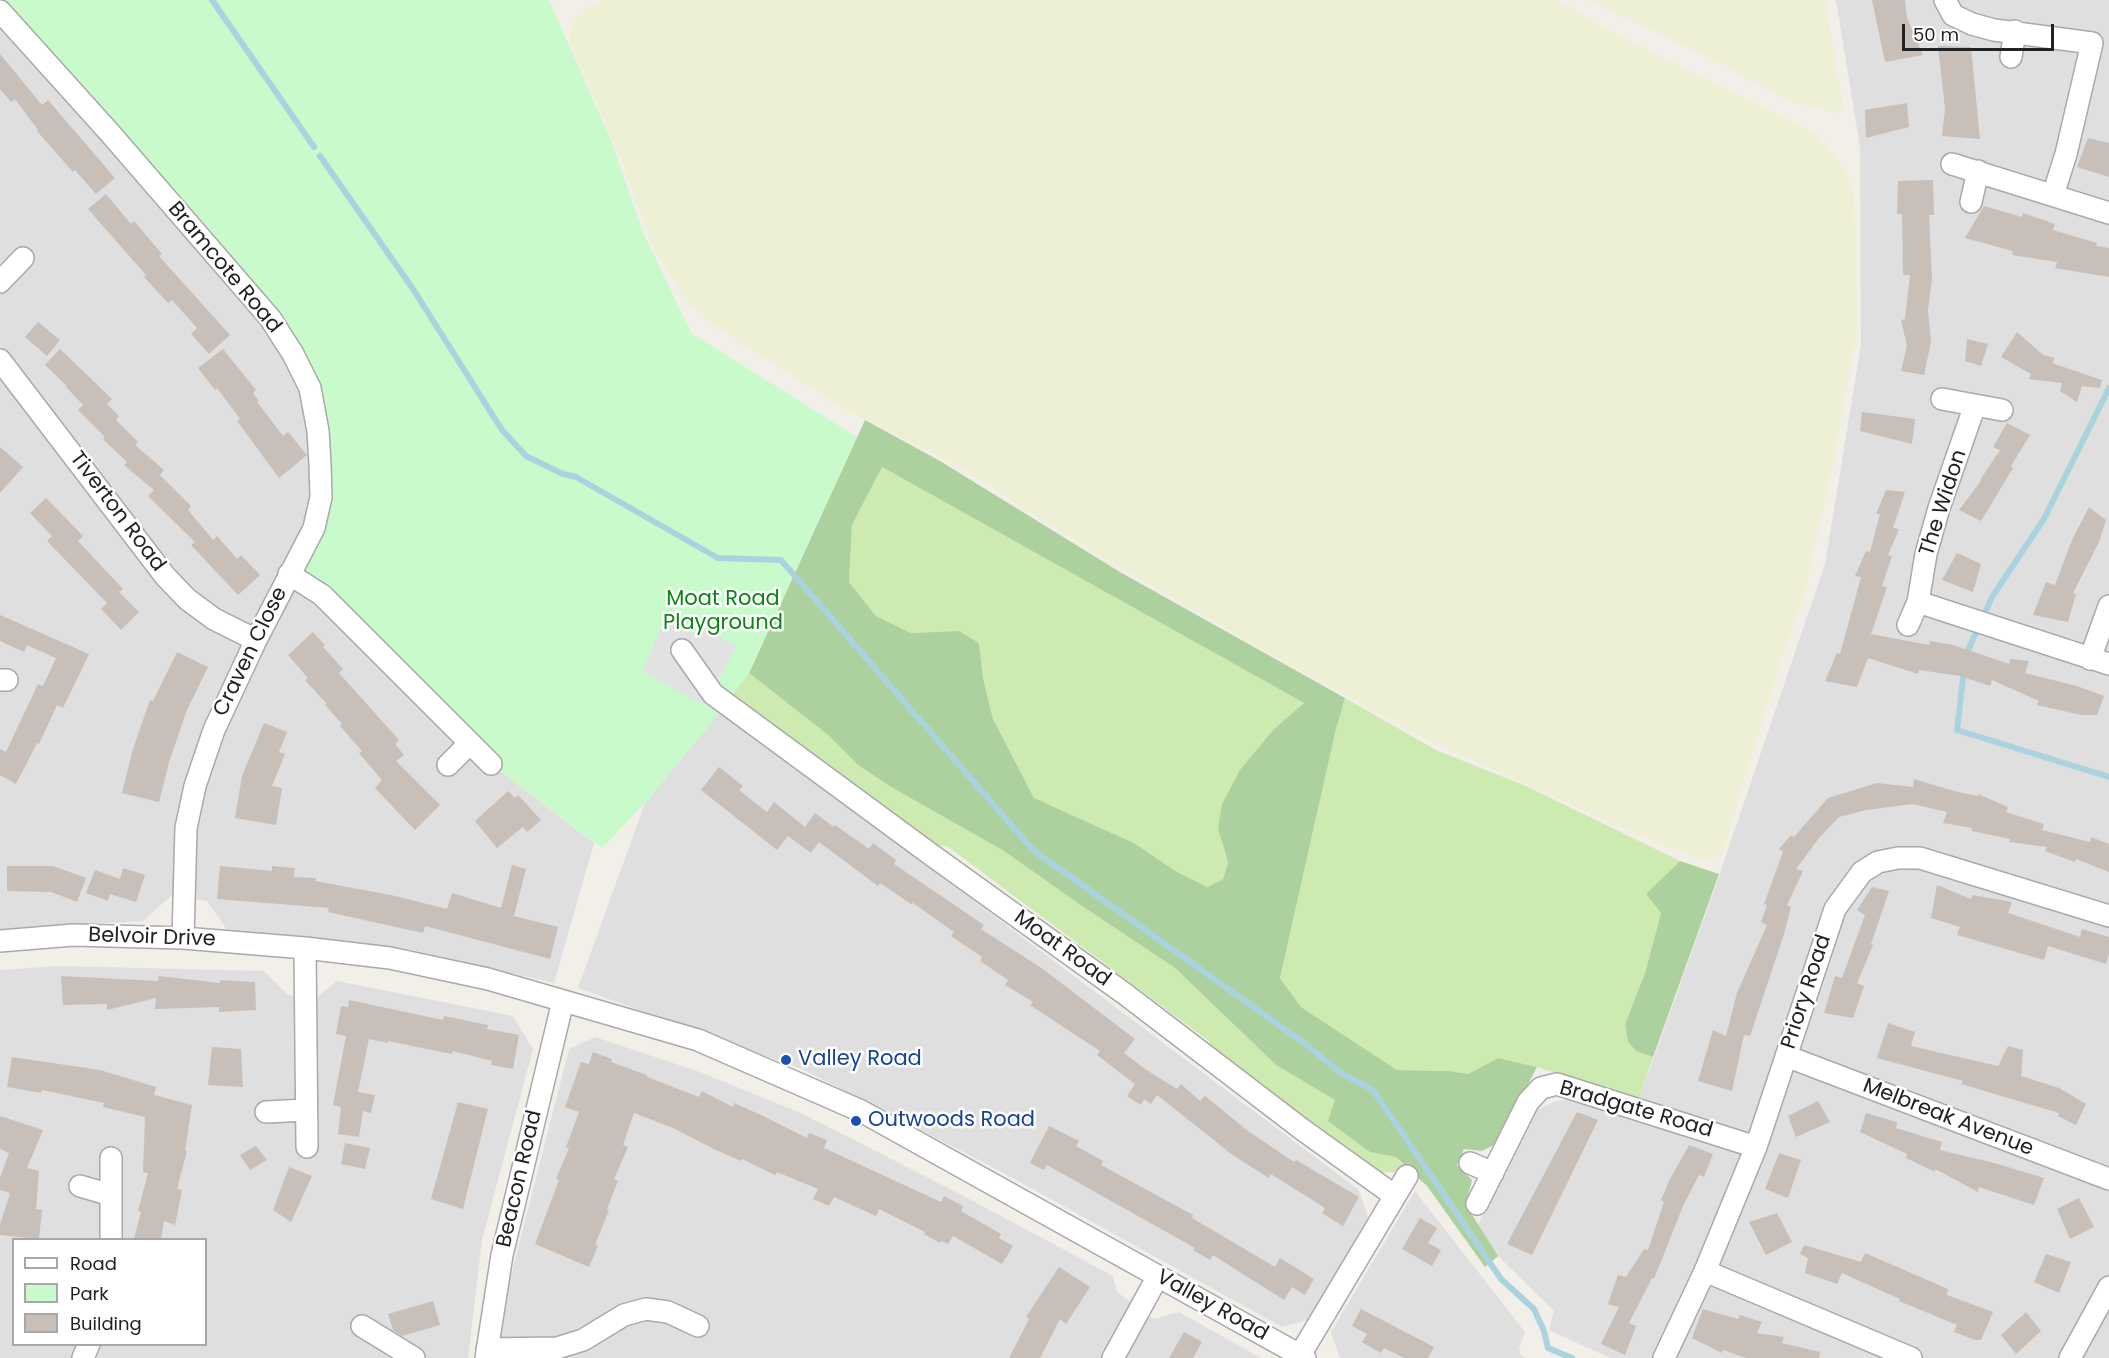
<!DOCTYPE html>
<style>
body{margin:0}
#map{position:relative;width:2109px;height:1358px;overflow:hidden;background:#f2efe9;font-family:Poppins,sans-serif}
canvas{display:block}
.legend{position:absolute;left:12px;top:1238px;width:195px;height:108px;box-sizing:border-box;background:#fff;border:2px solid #a7a7a7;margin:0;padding:8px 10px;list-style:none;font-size:18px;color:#222}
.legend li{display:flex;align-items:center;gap:12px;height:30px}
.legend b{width:30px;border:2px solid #a7a7a7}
.scale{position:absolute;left:1902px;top:24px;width:152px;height:27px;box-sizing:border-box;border:3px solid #222;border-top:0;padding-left:8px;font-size:18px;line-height:21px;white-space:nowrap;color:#222;-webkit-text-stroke:4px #fff;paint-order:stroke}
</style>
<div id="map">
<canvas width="2109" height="1358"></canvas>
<ul class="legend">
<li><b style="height:8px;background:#fff"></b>Road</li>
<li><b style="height:16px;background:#c8facc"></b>Park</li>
<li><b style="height:16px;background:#c7bfb8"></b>Building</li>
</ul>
<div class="scale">50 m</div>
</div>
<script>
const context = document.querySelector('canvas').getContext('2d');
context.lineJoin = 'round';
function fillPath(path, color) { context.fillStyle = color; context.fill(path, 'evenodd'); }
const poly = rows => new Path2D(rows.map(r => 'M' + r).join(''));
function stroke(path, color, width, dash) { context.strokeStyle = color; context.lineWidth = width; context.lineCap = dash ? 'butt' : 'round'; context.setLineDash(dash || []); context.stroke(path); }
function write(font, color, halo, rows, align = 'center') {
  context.font = font + ' Poppins,sans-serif'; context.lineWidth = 5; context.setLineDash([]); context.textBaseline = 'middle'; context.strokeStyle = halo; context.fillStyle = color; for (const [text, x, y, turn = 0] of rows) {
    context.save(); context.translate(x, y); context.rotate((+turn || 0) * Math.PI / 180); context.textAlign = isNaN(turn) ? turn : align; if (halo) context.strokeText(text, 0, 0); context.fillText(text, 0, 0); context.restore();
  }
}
fillPath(poly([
 [1836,0,2109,0,2109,1358,1610,1358,1549,1330,1554,1311,1498,1256,1478,1225,1523,1130,1537,1110,1554,1102,1571,1098,1639,1099,1717,882,1825,564,1861,345,1860,147],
 [0,7,300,367,491,764,594,843,554,983,408,949,227,930,207,901,171,896,143,921,0,929],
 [721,711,1359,1190,1368,1218,1308,1320,1282,1327,1000,1171,802,1069,578,988,645,803],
 [60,966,264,971,288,995,315,999,337,981,513,1016,533,1049,482,1240,468,1358,0,1358,0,970],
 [14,1240,206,1240,206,1344,14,1344],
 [595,1037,700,1072,803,1114,958,1193,1113,1276,1117,1292,1154,1319,1179,1312,1261,1358,500,1358,500,1319,569,1049],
 [1415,1191,1525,1332,1519,1348,1521,1356,1526,1358,1340,1358,1331,1332]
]), '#e0dfdf');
fillPath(poly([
 [600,0,1556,0,1637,45,1808,129,1819,137,1844,168,1854,190,1857,328,1836,451,1803,599,1783,654,1725,844,1718,857,1706,861,1643,837,1430,741,1291,666,1097,554,954,464,848,411,725,333,689,304,654,250,620,156,570,41,570,31,574,20],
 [1590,0,1825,0,1843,107,1837,113,1792,102,1717,62]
]), '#eef0d5');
fillPath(poly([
 [882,467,1304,703,1274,729,1222,845,1228,863,1223,879,1208,887,1177,872,1134,843,1034,798,993,719,983,678,979,643,959,631,911,633,876,616,849,582,852,525],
 [749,673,828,735,858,765,891,787,1004,851,1079,904,1175,968,1276,1065,1335,1100,1370,1151,1396,1157,1402,1164,1396,1172,1376,1173,1213,1052,1210,1042,947,846,935,847,733,694],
 [1345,698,1436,750,1526,786,1680,861,1646,894,1661,913,1645,973,1625,1024,1628,1042,1636,1051,1653,1057,1639,1099,1537,1067,1498,1058,1468,1074,1450,1071,1397,1070,1301,1007,1280,978,1336,729]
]), '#cdebb0');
fillPath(poly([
 [865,420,940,461,1120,572,1345,698,1336,729,1280,978,1301,1007,1397,1070,1450,1071,1468,1074,1498,1058,1537,1067,1498,1143,1482,1151,1464,1149,1457,1165,1472,1180,1466,1205,1498,1256,1485,1267,1427,1186,1396,1157,1370,1152,1328,1121,1335,1100,1276,1065,1175,968,1079,904,1004,851,891,787,858,765,828,735,749,673],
 [882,467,1304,703,1274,729,1240,770,1222,804,1218,828,1228,863,1223,879,1208,887,1177,872,1134,843,1034,798,993,719,983,678,979,643,959,631,911,633,876,616,849,582,852,525],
 [1680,861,1719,874,1653,1057,1636,1051,1628,1042,1625,1024,1645,973,1661,913,1646,894]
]), '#add19e');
fillPath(poly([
 [0,0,549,0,610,138,642,230,691,333,857,437,749,673,721,711,645,803,602,848,491,764,289,574,314,528,319,447,297,361,0,11]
]), '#c8facc');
fillPath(poly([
 [670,608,737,646,718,680,720,684,705,706,642,671]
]), '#e2e2e2');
stroke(poly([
 [212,0,314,147],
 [320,156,413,289,502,430,526,456,563,474,576,477,718,558,781,560,1033,850,1304,1043,1341,1073,1373,1090,1501,1279,1534,1309,1544,1331,1548,1348,1572,1358],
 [1965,657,1992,597,2044,519,2109,388],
 [1964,670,1957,730,2109,777]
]), '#aad3df', 6);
fillPath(poly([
 [1872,0,1905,0,1907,18,1923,55,1885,62],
 [1938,46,1971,47,1980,139,1942,136,1945,109],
 [0,54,42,105,48,100,115,178,96,194,75,170,73,172,37,131,38,130,15,99,11,102,0,89],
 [1907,103,1909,127,1866,138,1865,110],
 [2088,138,2109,143,2109,177,2077,167],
 [1933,180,1934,215,1929,215,1932,279,1928,310,1931,342,1924,375,1901,371,1907,346,1901,320,1905,319,1910,275,1903,275,1902,214,1897,214,1898,181],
 [106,194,131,224,134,221,162,254,159,256,230,335,209,354,191,334,197,328,172,300,168,303,144,277,146,275,88,209],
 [1984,206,2022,217,2023,213,2055,224,2053,230,2097,243,2096,246,2109,248,2109,277,2055,268,2057,262,2012,255,2013,251,1965,238],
 [38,322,60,340,47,356,25,337],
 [2017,332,2043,355,2055,358,2052,363,2102,380,2100,388,2082,386,2077,402,2060,391,2062,383,2029,379,2031,374,2001,357],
 [1967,339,1988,344,1981,366,1965,361],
 [60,349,112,399,107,404,119,416,116,420,138,442,135,445,164,470,160,475,191,506,188,510,213,540,217,536,237,559,241,555,260,575,238,595,191,545,195,542,148,496,154,490,124,465,127,462,103,439,105,437,78,410,83,405,66,387,67,386,45,365],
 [223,349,256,390,253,393,259,401,257,402,283,436,288,432,307,455,279,478,237,421,240,419,217,388,215,390,198,368],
 [1862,412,1915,419,1912,444,1860,431],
 [2007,423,2030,435,2011,466,2013,468,1981,521,1959,510,1981,481,1980,480,2000,450,1993,447],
 [0,447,23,467,0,493],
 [1886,490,1905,492,1893,528,1899,529,1888,555,1892,556,1882,586,1887,587,1871,634,1929,645,1930,641,1953,645,2009,664,2010,659,2029,661,2025,673,2077,686,2104,696,2097,715,2081,715,2037,705,2039,701,1992,680,1990,686,1960,676,1919,670,1918,674,1868,658,1857,687,1825,681,1837,653,1840,654,1861,577,1855,576,1866,551,1870,552,1880,514,1876,514],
 [46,498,83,536,78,541,123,589,119,592,139,612,121,630,101,609,107,603,47,541,52,536,30,513],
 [2089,507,2106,520,2099,542,2073,593,2076,594,2068,622,2033,615,2046,582,2055,585,2072,540],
 [1957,553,1981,564,1973,592,1942,580],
 [0,615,89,654,63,708,57,705,39,744,37,743,16,784,0,775,0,749,6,752,38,684,43,686,56,658,27,645,24,652,0,641],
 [313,632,325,645,323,647,343,669,339,673,399,740,395,744,404,755,396,761,440,805,415,830,375,788,382,780,359,753,362,751,340,726,342,724,325,705,327,704,305,680,308,678,288,655],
 [177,652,208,667,187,710,169,762,159,802,122,793,133,749,150,700,153,701],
 [264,723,287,732,279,752,285,754,272,786,282,788,276,825,235,818,242,776],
 [719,767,743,786,739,790,767,812,774,802,805,827,815,813,834,827,835,825,869,849,873,843,896,860,894,864,984,925,981,929,1040,967,1135,1039,1124,1053,1145,1069,1177,1089,1181,1084,1200,1101,1205,1096,1248,1131,1294,1162,1296,1160,1359,1197,1343,1226,1322,1213,1325,1208,1271,1174,1269,1178,1234,1156,1157,1095,1151,1104,1144,1099,1141,1105,1127,1096,1135,1084,1097,1055,1100,1051,1030,1005,1033,1002,1005,985,1008,980,980,961,982,957,951,936,954,932,913,903,911,904,880,883,878,886,819,842,811,853,788,836,777,850,701,790],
 [1914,779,1954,791,1978,796,1978,794,2008,807,2006,812,2044,824,2042,830,2090,842,2091,837,2109,844,2109,872,2076,859,2075,862,2045,851,2047,847,2009,842,2010,839,1972,831,1972,828,1943,823,1947,812,1913,804,1866,810,1839,817,1819,838,1796,869,1803,871,1787,905,1791,907,1784,934,1750,1036,1744,1035,1732,1091,1698,1081,1713,1030,1726,1036,1737,993,1767,925,1761,922,1767,905,1764,904,1783,852,1779,849,1791,835,1794,837,1828,798,1877,783,1913,787],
 [508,791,515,798,518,795,541,820,527,832,523,827,497,848,475,821],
 [512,865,526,869,514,916,558,927,550,959,425,926,423,933,328,912,329,908,217,899,220,866,272,871,272,866,295,868,294,877,316,878,315,881,391,895,447,909,452,893,501,908],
 [7,866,53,866,86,878,77,902,51,892,7,891],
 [123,868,145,875,136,902,110,894,108,901,86,893,95,870,120,879],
 [1937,885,1971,899,1972,895,2012,902,2008,913,2080,937,2082,929,2109,937,2109,954,2106,964,2048,946,2044,960,1957,935,1960,927,1931,918],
 [1872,887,1889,891,1871,944,1873,945,1857,983,1864,986,1853,1018,1824,1013,1835,976,1842,978,1865,915,1857,910],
 [61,976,158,981,159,976,220,983,220,980,255,982,256,1010,219,1012,219,1007,155,1009,156,998,107,1010,107,1004,63,1005],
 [349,1000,443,1020,444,1016,488,1025,487,1029,519,1035,513,1069,491,1065,492,1061,453,1051,452,1054,388,1041,388,1043,369,1039,358,1092,375,1095,371,1113,363,1111,359,1137,338,1134,341,1107,333,1105,346,1036,336,1034,341,1006,348,1007],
 [1888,1023,1915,1032,1911,1046,1998,1066,2008,1046,2023,1050,2021,1076,2059,1088,2086,1104,2076,1125,2058,1116,2059,1113,1961,1084,1963,1081,1877,1058],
 [212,1047,241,1049,243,1087,208,1085],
 [593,1052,612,1059,611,1062,647,1075,647,1077,699,1097,702,1091,733,1107,734,1103,761,1115,807,1138,809,1133,827,1140,824,1148,941,1202,944,1196,963,1206,961,1211,1001,1234,999,1238,1013,1246,1002,1264,953,1236,948,1244,941,1241,940,1243,924,1234,925,1232,879,1209,876,1216,834,1197,829,1206,813,1199,818,1189,777,1172,775,1175,742,1159,741,1161,714,1149,673,1128,634,1113,623,1145,628,1147,614,1179,618,1181,607,1209,609,1210,595,1245,598,1246,589,1267,535,1244,559,1180,556,1179,569,1148,566,1147,579,1112,565,1107,581,1062,589,1064],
 [12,1057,100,1070,156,1087,154,1095,192,1105,185,1151,187,1151,177,1189,182,1190,175,1225,164,1221,161,1239,134,1239,141,1212,138,1211,148,1173,143,1172,145,1117,103,1107,104,1103,42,1090,41,1093,7,1087],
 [1818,1101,1830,1122,1796,1137,1788,1116],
 [458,1102,488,1109,463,1209,431,1199],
 [1577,1112,1598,1120,1532,1255,1507,1244],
 [1866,1113,1897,1122,1896,1128,1942,1142,1940,1150,1998,1164,2044,1178,2034,1205,1979,1187,1978,1192,1935,1169,1935,1172,1906,1158,1907,1154,1860,1132],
 [0,1116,43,1130,27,1168,39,1171,36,1209,42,1210,39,1239,0,1235,0,1225,10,1193,0,1190,0,1178,9,1153,0,1149],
 [1049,1126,1079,1141,1076,1146,1103,1161,1101,1165,1193,1215,1192,1218,1275,1267,1280,1258,1314,1279,1305,1295,1292,1287,1284,1300,1213,1255,1210,1260,1193,1250,1195,1248,1047,1165,1044,1170,1030,1163],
 [345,1143,370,1148,365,1169,341,1164],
 [1689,1145,1713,1154,1704,1177,1699,1175,1683,1206,1654,1279,1652,1278,1629,1323,1636,1326,1625,1355,1601,1344,1619,1307,1608,1304,1618,1275,1626,1277,1644,1249,1648,1250,1664,1202,1661,1200,1670,1179],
 [256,1146,267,1160,250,1170,240,1155],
 [1779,1153,1801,1160,1788,1198,1765,1189],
 [289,1167,312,1176,291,1222,273,1210],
 [2079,1198,2094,1227,2070,1239,2057,1209],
 [1777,1213,1792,1242,1766,1255,1749,1222],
 [1420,1218,1437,1228,1428,1243,1441,1250,1432,1266,1402,1249],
 [1804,1245,1861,1262,1865,1253,1948,1289,1947,1295,1993,1312,1981,1340,1975,1340,1954,1332,1957,1325,1899,1301,1900,1299,1842,1273,1837,1284,1805,1273,1808,1258,1800,1254],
 [2046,1254,2071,1262,2059,1293,2034,1282],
 [1059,1267,1090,1287,1066,1324,1060,1319,1040,1358,1009,1358,1029,1319,1026,1317],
 [433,1301,440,1325,402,1336,393,1330,388,1314],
 [1361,1309,1434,1347,1428,1358,1404,1358,1384,1348,1381,1353,1362,1342,1367,1334,1352,1326],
 [1703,1309,1738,1319,1740,1315,1762,1322,1757,1333,1784,1337,1782,1343,1820,1352,1819,1358,1746,1358,1723,1350,1722,1353,1692,1338],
 [2026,1312,2041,1331,2016,1354,2001,1335],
 [1184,1332,1202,1342,1193,1358,1169,1358]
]), '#c7bfb8');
const minor = poly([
 [1945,0,1953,15,1972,24,1994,30,2092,43,2066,154,2053,195],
 [0,11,109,132,270,318,293,354,310,388,318,431,320,464,321,497,314,528,256,640,214,730,195,786,186,828,183,938],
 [2011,57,2015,31],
 [1952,164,2109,213],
 [1971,202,1978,171],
 [0,282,23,258],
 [0,360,165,576,187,599,214,619,256,640],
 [1942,399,2002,410],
 [289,574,322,595,491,764],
 [1918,602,2109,664],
 [1908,625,1918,602,1926,554,1939,508,1975,405],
 [682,650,713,694,933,856,1125,994,1303,1130,1395,1196],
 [2090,659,2109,606],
 [0,680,7,680],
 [448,765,470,743],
 [0,941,73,935,183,938,305,948,390,958,488,979,698,1040,861,1111,1305,1358],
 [305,948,307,1147],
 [1786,1056,2109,1179],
 [266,1112,305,1110],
 [1470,1163,1493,1173],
 [80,1186,111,1195],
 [1477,1204,1528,1102,1541,1088,1557,1084,1756,1147],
 [111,1240,111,1158],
 [1705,1271,1911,1358],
 [362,1326,414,1358],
 [487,1349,557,1348,583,1340,624,1315,646,1309,668,1312,698,1326],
 [1300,1355,1407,1176],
 [83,1358,89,1344],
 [486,1358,502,1255,563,1001],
 [1113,1358,1158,1276],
 [1664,1358,1705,1271,1756,1147,1835,909,1862,872,1878,862,1898,858,1920,858,2109,916],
 [2070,1358,2109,1287]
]);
stroke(minor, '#a9a9a9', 24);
stroke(minor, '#fff', 21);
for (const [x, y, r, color] of [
 [786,1060,6,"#1a4fb4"],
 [856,1121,6,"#1a4fb4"]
]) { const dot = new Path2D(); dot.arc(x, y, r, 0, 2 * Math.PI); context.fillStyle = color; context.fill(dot); stroke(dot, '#fff', 2); }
write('21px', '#222', '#fff', [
 ["Bramcote Road",224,268,50],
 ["The Widon",1944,503,-72],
 ["Tiverton Road",117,512,53],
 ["Craven Close",251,652,-64],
 ["Belvoir Drive",152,938,2],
 ["Moat Road",1062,949,36],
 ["Priory Road",1807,992,-72],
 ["Bradgate Road",1636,1110,16],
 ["Melbreak Avenue",1948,1118,21],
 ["Beacon Road",520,1179,-77],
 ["Valley Road",1212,1306,29]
]);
write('21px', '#0c8416', '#fff', [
 ["Moat Road",723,600],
 ["Playground",723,624]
]);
write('21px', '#164399', '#fff', [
 ["Valley Road",798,1060],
 ["Outwoods Road",868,1121]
], 'left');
</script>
